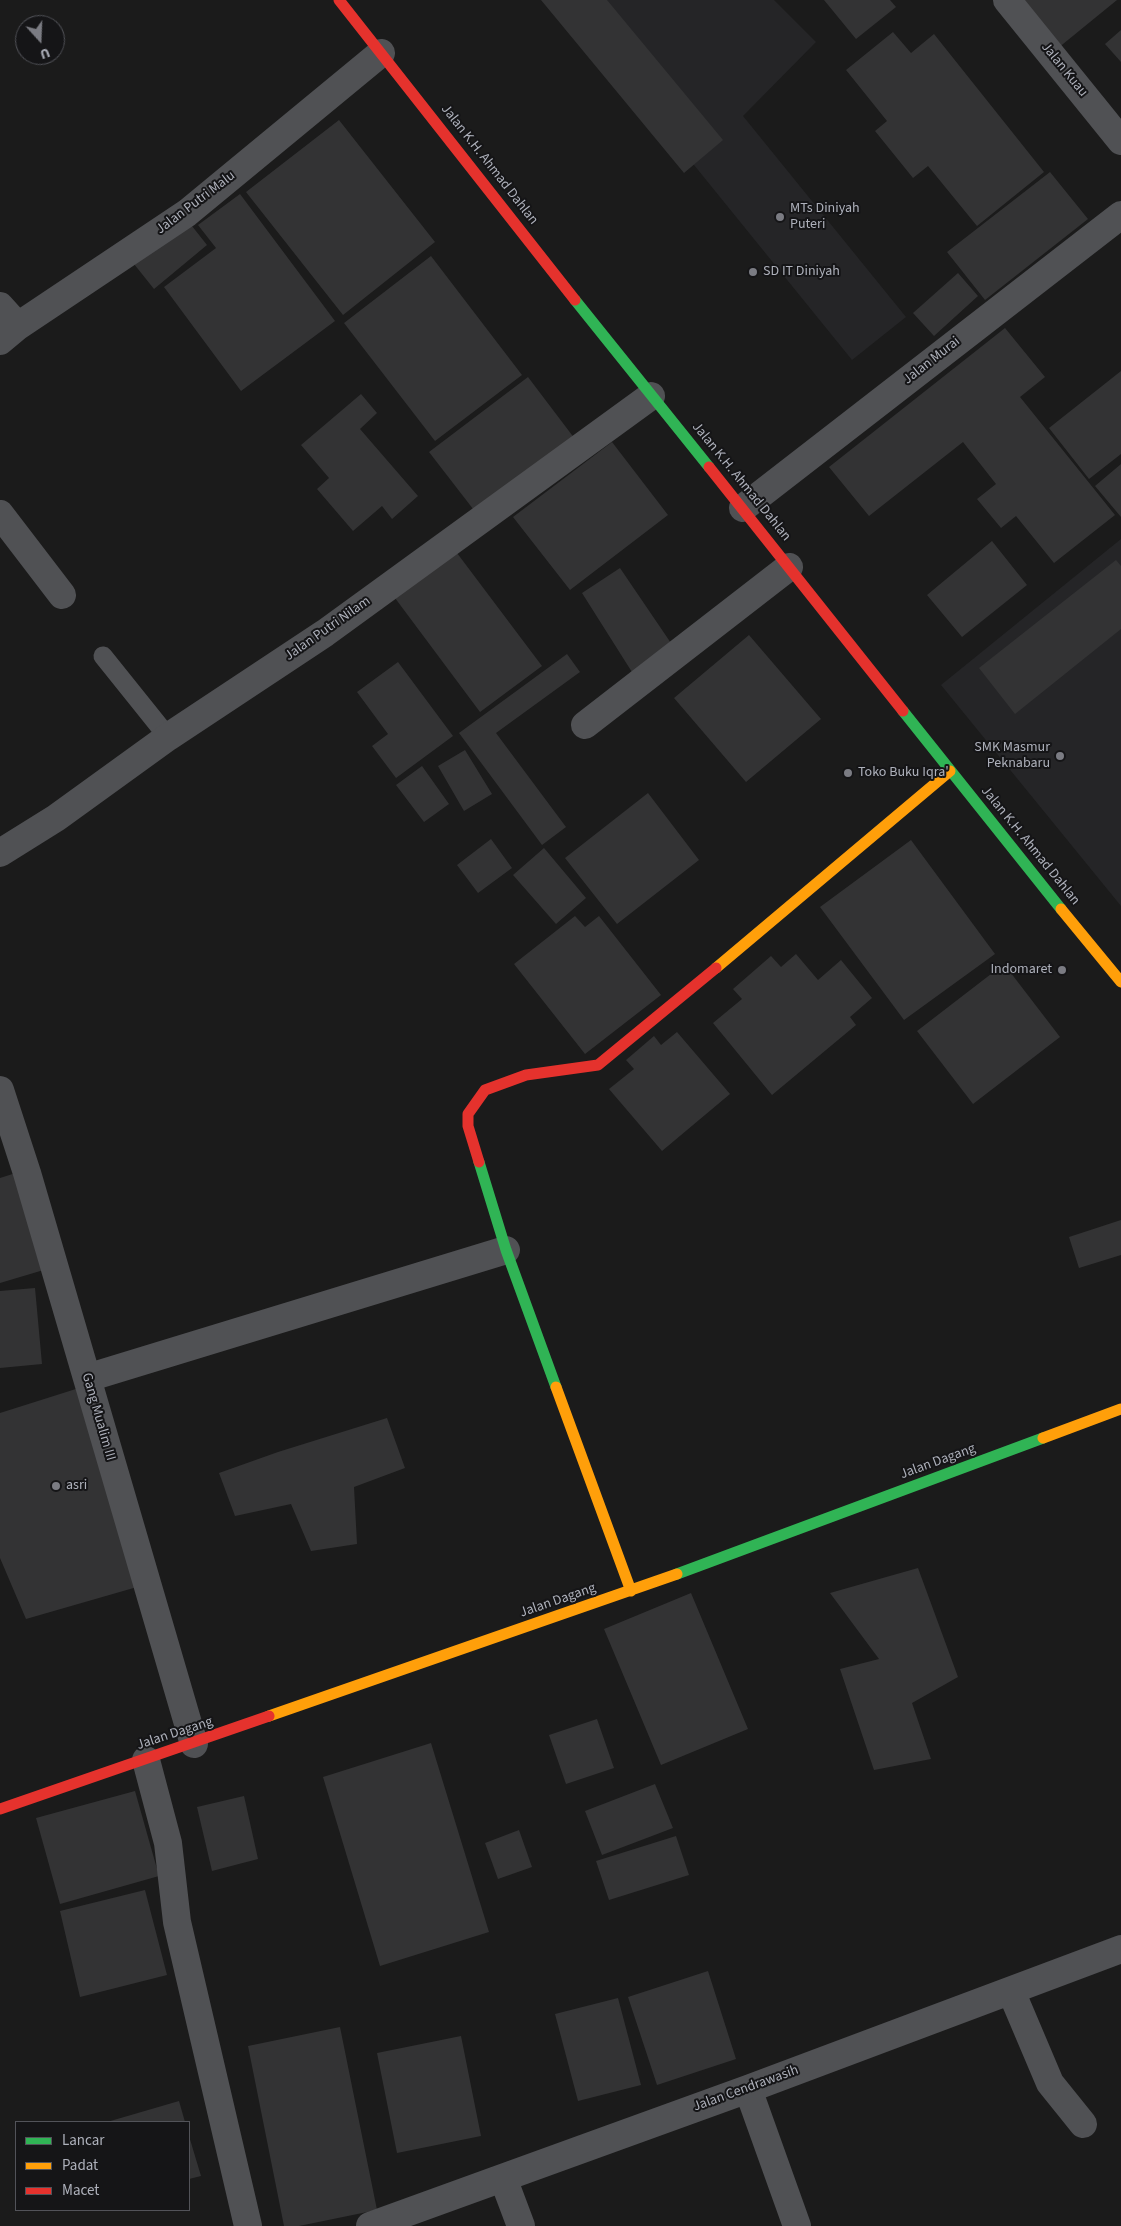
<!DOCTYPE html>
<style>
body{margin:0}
#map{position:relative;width:1121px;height:2226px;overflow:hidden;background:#1b1b1b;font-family:"Source Sans 3",sans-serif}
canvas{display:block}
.legend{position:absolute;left:15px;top:2121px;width:175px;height:90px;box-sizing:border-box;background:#151517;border:1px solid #525359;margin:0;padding:6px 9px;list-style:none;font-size:15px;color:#aeb1bb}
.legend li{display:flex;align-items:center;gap:10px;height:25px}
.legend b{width:25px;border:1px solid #525359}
.north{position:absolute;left:15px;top:15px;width:50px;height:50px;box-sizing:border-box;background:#151517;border:1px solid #525359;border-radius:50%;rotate:160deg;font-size:14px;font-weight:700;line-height:20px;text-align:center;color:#aeb1bb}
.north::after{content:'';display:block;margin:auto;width:18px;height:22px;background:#7b7c83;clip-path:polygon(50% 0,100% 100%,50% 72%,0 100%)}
</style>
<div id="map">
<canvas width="1121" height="2226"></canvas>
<ul class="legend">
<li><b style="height:6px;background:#30b455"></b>Lancar</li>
<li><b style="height:6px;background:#ff9f0a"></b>Padat</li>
<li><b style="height:6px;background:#e5322d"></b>Macet</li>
</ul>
<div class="north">U</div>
</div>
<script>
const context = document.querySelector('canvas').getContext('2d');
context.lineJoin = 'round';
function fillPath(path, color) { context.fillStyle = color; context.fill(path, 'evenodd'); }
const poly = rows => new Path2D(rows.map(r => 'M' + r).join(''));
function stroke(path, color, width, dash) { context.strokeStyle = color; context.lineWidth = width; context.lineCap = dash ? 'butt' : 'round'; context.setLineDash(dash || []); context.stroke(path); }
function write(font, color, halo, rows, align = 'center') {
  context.font = font + ' "Source Sans 3",sans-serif'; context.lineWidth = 4; context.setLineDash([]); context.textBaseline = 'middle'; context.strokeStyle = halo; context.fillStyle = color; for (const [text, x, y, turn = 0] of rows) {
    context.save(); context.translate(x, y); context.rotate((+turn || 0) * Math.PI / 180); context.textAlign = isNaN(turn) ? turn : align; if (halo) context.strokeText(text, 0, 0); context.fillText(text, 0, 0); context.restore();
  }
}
fillPath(poly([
 [574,0,774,0,816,42,743,116,906,317,852,360,566,7],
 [1121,539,1121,906,941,685]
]), '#252527');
fillPath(poly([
 [541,0,607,0,723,140,684,173],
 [824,0,890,0,896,7,856,39],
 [1009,0,1117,0,1052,53],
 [1121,30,1121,62,1105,44],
 [893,32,911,53,934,34,1044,172,977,226,928,166,913,178,875,131,887,121,846,70],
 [339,120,435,242,343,315,246,192],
 [1050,172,1088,219,985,300,947,252],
 [240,194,335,321,241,391,164,287,216,248,198,225],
 [188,221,207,245,154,289,134,264],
 [431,256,522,375,435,441,344,323],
 [958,273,978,296,934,336,913,313],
 [1005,328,1045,377,1020,397,1115,515,1054,563,1016,516,1001,528,977,499,996,484,963,442,869,516,829,467],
 [1121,371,1121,454,1089,479,1049,428],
 [528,377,578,443,480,518,429,452],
 [361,394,377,413,360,429,418,496,392,519,382,506,353,531,317,489,329,478,301,445],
 [612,442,668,515,570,590,513,517],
 [1121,464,1121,517,1095,486],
 [992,541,1027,585,962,637,927,595],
 [457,553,542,666,480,712,395,598],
 [1116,560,1121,566,1121,629,1015,714,979,668],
 [620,568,675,649,637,680,582,593],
 [749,635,821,719,746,782,674,698],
 [567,654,580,672,496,733,566,827,542,845,459,733],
 [398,662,453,736,396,778,372,746,388,734,357,692],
 [465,750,492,794,464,811,438,766],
 [422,766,449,804,424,822,396,785],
 [648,793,699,860,617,924,565,858],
 [491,839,512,868,478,893,457,865],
 [911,840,995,954,904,1020,820,907],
 [544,848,586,898,556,924,513,875],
 [575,916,585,927,599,916,661,995,585,1054,514,964],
 [796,954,818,980,841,960,872,998,850,1017,856,1025,772,1095,713,1023,742,999,733,989,771,956,781,967],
 [1004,964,1060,1037,973,1104,917,1031],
 [677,1032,730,1094,662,1151,609,1089,634,1069,626,1060,654,1036,661,1045],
 [19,1172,47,1269,0,1283,0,1178],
 [1121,1220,1121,1255,1079,1268,1069,1237],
 [35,1288,42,1364,0,1368,0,1291],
 [79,1388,144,1585,26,1619,0,1558,0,1413],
 [387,1418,405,1468,354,1487,357,1544,311,1551,291,1504,235,1516,219,1473,278,1452],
 [918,1568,958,1677,912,1703,931,1759,874,1770,840,1669,879,1659,830,1593],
 [691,1593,748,1729,661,1765,604,1629],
 [597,1719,614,1768,566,1784,549,1735],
 [431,1743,489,1932,380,1966,323,1777],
 [655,1784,673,1828,602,1855,585,1811],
 [135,1791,159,1876,60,1904,36,1818],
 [244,1796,258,1859,212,1871,197,1807],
 [519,1830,532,1867,498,1879,485,1843],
 [676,1836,689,1875,609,1900,596,1861],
 [145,1890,167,1975,80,1997,60,1911],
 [708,1971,736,2059,657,2085,628,1997],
 [618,1998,641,2085,578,2101,555,2014],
 [340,2027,377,2210,299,2226,284,2226,248,2046],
 [461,2036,481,2136,397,2153,377,2053],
 [179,2101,185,2122,107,2122],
 [189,2136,201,2176,189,2179]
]), '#333334');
stroke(poly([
 [103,656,168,737]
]), '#505154', 19);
stroke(poly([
 [1007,0,1121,141],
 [0,306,18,326],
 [0,341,18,326,187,213,381,53],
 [743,508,1121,215],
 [0,514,62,595],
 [585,725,789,567],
 [0,853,56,818,168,737,325,633,651,396],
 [0,1090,27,1173,194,1744],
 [87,1378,506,1250],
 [146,1760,168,1843,177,1922,248,2226],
 [1011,1991,1050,2083,1083,2124],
 [748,2089,797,2226],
 [503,2178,521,2226],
 [370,2226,748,2089,1121,1949]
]), '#505154', 28);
stroke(poly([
 [575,300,709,467],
 [903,711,1061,909],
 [479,1162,506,1250,556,1387],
 [677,1574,1043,1438]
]), '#30b455', 11);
stroke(poly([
 [1061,909,1121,982],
 [716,968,950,771],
 [556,1387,631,1591],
 [1043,1438,1121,1409],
 [269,1716,677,1574]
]), '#ff9f0a', 11);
stroke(poly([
 [339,0,575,300],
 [709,467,903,711],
 [479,1162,468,1126,468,1114,485,1090,526,1075,598,1065,716,968],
 [0,1809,269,1716]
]), '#e5322d', 11);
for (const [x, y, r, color] of [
 [780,217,5,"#7b7c83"],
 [753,272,5,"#7b7c83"],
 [1060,756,5,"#7b7c83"],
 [848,773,5,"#7b7c83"],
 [1062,970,5,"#7b7c83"],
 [56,1486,5,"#7b7c83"]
]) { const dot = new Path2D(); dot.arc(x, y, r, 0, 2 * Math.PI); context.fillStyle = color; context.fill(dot); stroke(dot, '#151517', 2); }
write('14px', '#aeb1bb', '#151517', [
 ["Jalan Kuau",1064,70,51],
 ["Jalan K.H. Ahmad Dahlan",489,165,52],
 ["Jalan Putri Malu",196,203,-37],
 ["Jalan Murai",932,361,-38],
 ["Jalan K.H. Ahmad Dahlan",741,482,51],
 ["Jalan Putri Nilam",328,629,-35],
 ["Jalan K.H. Ahmad Dahlan",1030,846,51],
 ["Gang Mualim III",98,1417,74],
 ["Jalan Dagang",938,1462,-20],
 ["Jalan Dagang",558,1601,-19],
 ["Jalan Dagang",175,1734,-18],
 ["Jalan Cendrawasih",746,2089,-20]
]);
write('14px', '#aeb1bb', '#151517', [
 ["MTs Diniyah",790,209],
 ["Puteri",790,225],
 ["SD IT Diniyah",763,272],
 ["SMK Masmur",1050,748,"right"],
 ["Peknabaru",1050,764,"right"],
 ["Toko Buku Iqra'",858,773],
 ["Indomaret",1052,970,"right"],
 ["asri",66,1486]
], 'left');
</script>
